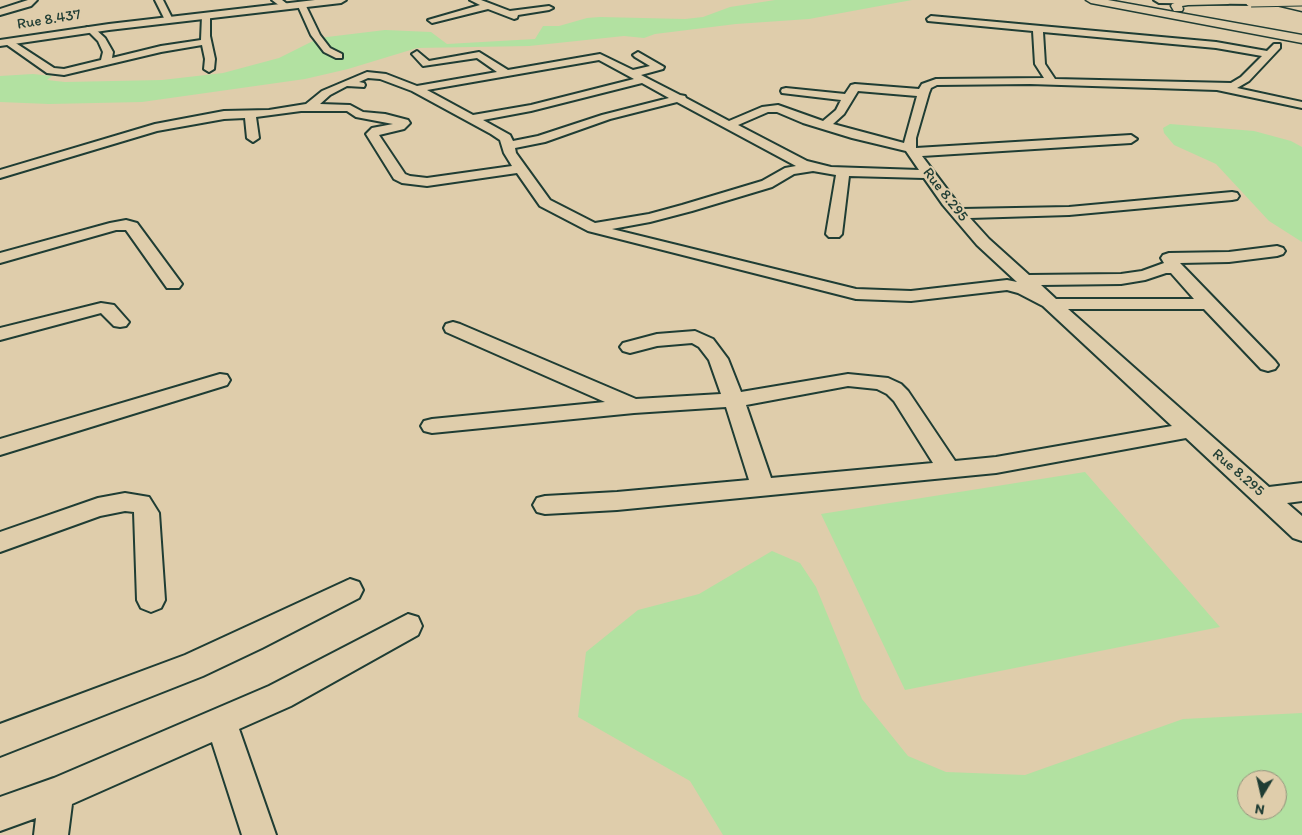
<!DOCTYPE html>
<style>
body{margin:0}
#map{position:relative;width:1302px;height:835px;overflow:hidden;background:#dfcdab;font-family:Itim,sans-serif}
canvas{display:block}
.north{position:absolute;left:1237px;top:770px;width:50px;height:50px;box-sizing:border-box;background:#dfcdab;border:1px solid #92937b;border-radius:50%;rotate:189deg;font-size:14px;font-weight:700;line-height:20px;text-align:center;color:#1f3d34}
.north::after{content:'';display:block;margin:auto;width:18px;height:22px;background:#1f3d34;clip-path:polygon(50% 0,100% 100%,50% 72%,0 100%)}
</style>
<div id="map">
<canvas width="1302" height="835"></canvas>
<div class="north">N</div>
</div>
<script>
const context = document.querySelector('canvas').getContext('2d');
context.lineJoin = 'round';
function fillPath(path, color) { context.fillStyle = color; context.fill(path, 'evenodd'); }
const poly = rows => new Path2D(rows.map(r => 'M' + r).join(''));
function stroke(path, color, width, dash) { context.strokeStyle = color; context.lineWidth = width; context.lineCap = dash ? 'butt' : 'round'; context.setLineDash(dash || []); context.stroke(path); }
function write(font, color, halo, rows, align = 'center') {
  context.font = font + ' Itim,sans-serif'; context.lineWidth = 4; context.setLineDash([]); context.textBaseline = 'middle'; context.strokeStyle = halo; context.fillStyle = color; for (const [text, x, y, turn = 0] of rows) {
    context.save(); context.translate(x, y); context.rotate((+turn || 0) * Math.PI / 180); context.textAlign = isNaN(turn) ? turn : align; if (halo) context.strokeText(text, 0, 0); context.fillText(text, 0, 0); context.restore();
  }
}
fillPath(poly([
 [775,0,912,0,809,19,736,24,655,34,644,38,624,36,529,46,417,48,348,69,305,79,142,102,49,104,0,102,0,76,33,74,52,76,47,80,65,82,162,80,223,73,279,58,319,38,385,30,431,32,447,44,535,39,543,26,559,26,587,18,600,17,685,19,703,17,730,7],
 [1170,124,1254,131,1291,141,1302,147,1302,242,1269,221,1216,164,1174,145,1164,133,1163,128],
 [1085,472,1220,627,905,690,821,514],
 [772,551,800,563,816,587,862,699,908,756,946,772,1025,775,1183,719,1302,713,1302,835,723,835,690,781,578,717,586,652,638,610,699,594],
 [1247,780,1277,780,1277,810,1247,810]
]), '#b2e1a1');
const minor = poly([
 [28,0,37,0,31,6,0,15,0,9,28,0],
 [155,0,163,0,173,20,172,22,166,22,155,0],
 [272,0,282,0,291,7,284,9,272,0],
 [470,0,481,0,510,11,549,6,553,8,549,10,518,15,517,18,514,19,488,9,432,23,428,20,480,5,470,0],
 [299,4,305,4,320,35,330,48,342,54,342,58,336,58,324,52,311,35,298,6,299,4],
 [206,13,210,16,210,36,215,59,214,69,209,72,204,69,205,59,202,45,161,52,64,75,47,73,3,42,5,40,11,40,54,68,64,69,101,60,103,52,98,41,86,29,87,27,93,27,105,38,113,52,112,58,161,46,201,40,202,16,206,13],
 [931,16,1216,42,1267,51,1274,44,1280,44,1280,48,1249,81,1237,88,1302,102,1302,108,1217,90,1030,84,937,85,931,88,929,93,916,138,916,148,1131,135,1137,139,1131,143,922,156,962,209,1069,207,1232,192,1237,193,1239,196,1237,199,1232,200,1069,215,970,218,989,239,1029,275,1121,274,1142,271,1164,263,1161,258,1163,255,1169,253,1229,252,1277,246,1283,248,1285,251,1283,254,1277,256,1229,262,1180,263,1275,361,1278,365,1275,369,1268,371,1261,369,1204,309,1068,309,1269,487,1302,483,1302,501,1287,503,1302,516,1302,541,1293,538,1186,438,996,473,617,510,545,514,537,512,533,505,537,498,545,496,617,492,749,480,726,407,634,413,432,433,424,431,421,426,424,421,432,419,605,402,446,332,444,328,446,324,453,322,460,324,636,399,721,394,709,360,699,347,692,343,657,346,630,353,623,351,620,347,623,343,657,334,695,331,713,339,728,359,741,392,848,374,888,378,901,384,908,391,955,461,996,457,1172,426,1043,306,1018,293,1007,290,911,301,856,299,588,231,540,206,517,173,427,186,402,183,394,179,366,134,372,128,393,124,356,117,347,111,301,111,256,117,259,138,253,142,247,138,245,118,224,119,157,131,0,178,0,170,155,124,224,111,269,110,306,104,322,91,367,72,386,74,417,86,497,72,477,58,423,66,412,54,417,51,429,61,479,52,508,70,600,54,633,70,650,66,635,57,633,55,638,52,664,67,663,69,641,75,680,95,685,96,686,98,729,121,762,107,778,105,823,121,836,110,841,100,782,93,781,91,782,89,786,88,845,94,851,85,855,84,919,89,922,84,936,79,1044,78,1035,64,1033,31,928,21,927,19,931,16],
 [1043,32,1216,48,1262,56,1241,77,1231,83,1055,79,1045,64,1043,32],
 [599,60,634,79,531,105,473,115,427,90,599,60],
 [368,78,380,79,412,91,491,134,500,140,504,153,512,166,427,178,410,176,405,174,379,135,404,129,410,123,408,120,385,114,363,112,350,105,320,104,330,95,347,86,364,87,365,85,364,83,359,82,368,78],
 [642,83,669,98,602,115,538,136,513,141,510,135,483,120,531,111,642,83],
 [858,91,917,96,904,143,833,124,844,114,858,91],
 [677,102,796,166,785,168,762,181,682,205,649,214,595,223,550,200,516,153,515,148,545,142,610,119,677,102],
 [768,112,777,112,803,123,852,138,906,151,919,170,831,167,807,161,738,125,768,112],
 [813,171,836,175,826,234,829,237,839,237,842,234,849,176,924,178,943,205,977,245,1017,282,1007,280,911,291,856,289,612,229,650,222,692,211,772,187,794,174,813,171],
 [1166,273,1171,273,1194,299,1056,299,1041,285,1121,284,1145,280,1166,273],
 [848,386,877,389,887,394,894,401,933,463,771,478,746,405,848,386],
 [126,220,137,223,182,284,179,288,167,288,126,230,116,230,0,263,0,253,110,223,126,220],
 [101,303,114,305,129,322,126,326,120,327,114,326,101,313,0,340,0,328,101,303],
 [220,374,227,375,230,380,227,385,0,455,0,439,220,374],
 [125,493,149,497,159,513,165,600,161,608,151,612,141,608,137,600,134,512,125,511,100,516,0,552,0,532,98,498,125,493],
 [350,579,359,582,363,590,359,598,262,648,203,676,0,756,0,724,185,655,350,579],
 [408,614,418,617,422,626,418,635,291,706,239,729,276,835,242,835,212,742,72,804,68,835,34,835,36,818,0,831,0,797,54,778,269,686,408,614]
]);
const major = poly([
 [315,0,346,0,341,3,109,30,0,46,0,40,109,24,315,0],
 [1154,0,1255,0,1256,1,1251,4,1159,3,1154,0]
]);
const highway = poly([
 [1086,0,1108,0,1302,35,1302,43,1091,3,1086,0],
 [1182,0,1233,0,1233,1,1228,4,1188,5,1182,6,1183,9,1182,11,1174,11,1171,6,1172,4,1182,0],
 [1263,0,1281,0,1302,5,1302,11,1264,2,1263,0]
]);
stroke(minor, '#1f3d34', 4);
stroke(major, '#1f3d34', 4);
stroke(highway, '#1f3d34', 3);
fillPath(minor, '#dfcdab');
fillPath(major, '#dfcdab');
fillPath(highway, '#dfcdab');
const majorBridge = poly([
 [1251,1,1302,0]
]);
stroke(majorBridge, '#1f3d34', 13, []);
stroke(majorBridge, '#dfcdab', 11);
write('15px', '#1f3d34', '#dfcdab', [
 ["Rue 8.437",49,20,-9],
 ["Rue 8.295",945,195,52],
 ["Rue 8.295",1238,473,41]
]);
</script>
